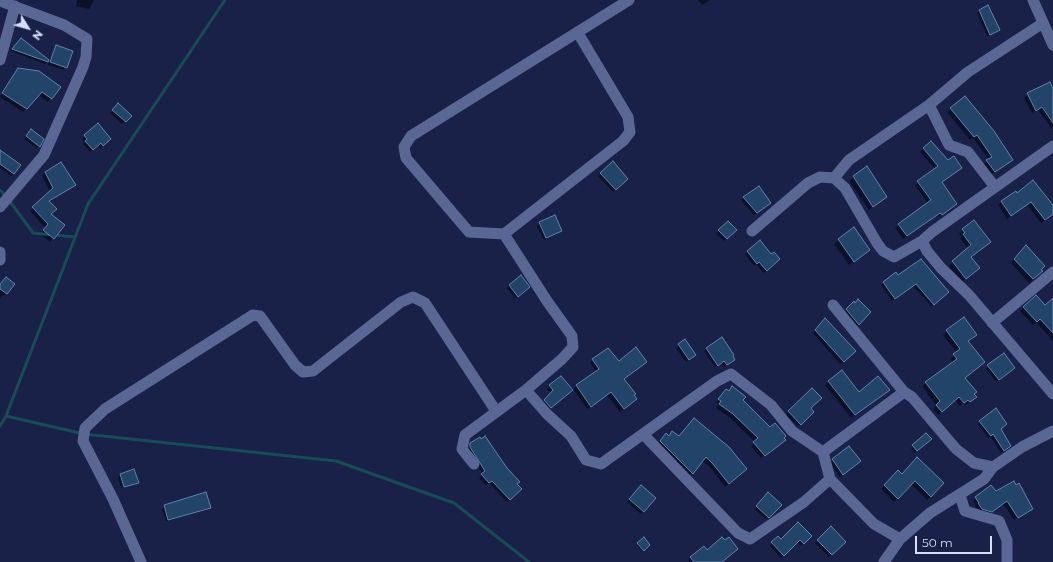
<!DOCTYPE html>
<style>
body{margin:0}
#map{position:relative;width:1053px;height:562px;overflow:hidden;background:#192149;font-family:Montserrat,sans-serif}
canvas{display:block}
.north{position:absolute;left:8px;top:8px;width:40px;height:40px;-webkit-text-stroke:3px #192149;paint-order:stroke;rotate:127deg;font-size:11px;font-weight:700;line-height:16px;text-align:center;color:#d6def9}
.north::after{content:'';display:block;margin:auto;width:14px;height:18px;background:#d6def9;clip-path:polygon(50% 0,100% 100%,50% 72%,0 100%)}
.scale{position:absolute;left:915px;top:536px;width:77px;height:18px;box-sizing:border-box;border:2px solid #d6def9;border-top:0;padding-left:5px;font-size:12px;line-height:14px;white-space:nowrap;color:#d6def9;-webkit-text-stroke:3px #192149;paint-order:stroke}
</style>
<div id="map">
<canvas width="1053" height="562"></canvas>
<div class="north">N</div>
<div class="scale">50 m</div>
</div>
<script>
const context = document.querySelector('canvas').getContext('2d');
context.lineJoin = 'round';
function fillPath(path, color) { context.fillStyle = color; context.fill(path, 'evenodd'); }
const poly = rows => new Path2D(rows.map(r => 'M' + r).join(''));
function stroke(path, color, width, dash) { context.strokeStyle = color; context.lineWidth = width; context.lineCap = dash ? 'butt' : 'round'; context.setLineDash(dash || []); context.stroke(path); }
fillPath(poly([
 [77,0,94,0,89,9,76,6],
 [698,0,710,0,702,5],
 [979,11,998,30,996,32,987,36,977,13],
 [18,42,48,61,45,64,11,51],
 [56,46,72,52,64,70,48,65],
 [18,69,59,87,48,102,38,95,23,112,0,97],
 [1053,91,1053,129,1052,129,1038,110,1032,113,1024,98,1028,94],
 [964,97,1004,145,1002,146,1008,163,991,175,984,164,989,160,973,138,970,140,947,112],
 [118,105,130,116,122,124,110,113],
 [98,125,110,139,100,148,98,145,90,152,83,144,85,142,82,139],
 [31,130,39,146,37,148,24,139],
 [931,142,948,162,961,168,941,183,953,207,938,217,936,215,903,239,895,228,928,204,915,185,935,169,920,152],
 [0,157,14,174,11,176,0,168],
 [613,163,627,179,613,192,598,176],
 [866,168,886,197,869,210,849,181],
 [46,172,74,185,49,202,53,238,50,242,40,234,45,228,30,211,50,192,42,176],
 [1015,192,1017,194,1053,206,1053,213,1041,223,1027,205,1007,219,998,205],
 [744,198,767,205,754,215,741,200],
 [974,221,970,257,976,271,962,282,949,266,968,249,960,238,962,237,959,233],
 [728,222,736,230,724,241,716,234],
 [540,223,561,230,544,240,537,226],
 [854,229,869,250,849,265,834,244],
 [1022,250,1037,275,1029,283,1011,263],
 [748,252,771,256,779,259,764,273,756,264,754,266,745,254],
 [896,274,898,276,945,295,931,306,913,286,892,301,881,285],
 [521,276,526,290,515,298,507,288],
 [14,284,4,296,2,295,0,298,0,285],
 [1053,299,1053,341,1036,322,1033,325,1020,311,1023,307,1045,306],
 [854,302,870,312,856,327,844,313],
 [825,320,854,351,840,364,813,333],
 [947,331,976,335,968,342,984,362,964,378,973,394,971,401,966,405,964,402,960,406,955,400,938,415,933,409,936,405,922,386,953,363,950,359,957,353,943,335],
 [685,341,692,357,686,362,676,348],
 [706,349,731,362,724,367,721,363,715,367,704,351],
 [593,359,643,365,623,380,633,395,632,402,620,412,607,395,587,409,573,389,596,372,590,362],
 [988,366,1011,370,996,382,986,369],
 [829,381,859,394,885,393,851,418,825,385],
 [550,386,569,393,548,409,542,403,551,394,547,389],
 [812,389,810,408,813,412,798,426,786,415],
 [723,393,742,400,781,443,761,458,751,446,755,442,729,417,716,408,719,405,716,403],
 [980,422,1000,429,1007,448,1001,453,990,436,988,438,978,424],
 [672,433,746,469,725,487,710,467,702,461,689,476,657,445,663,438,668,437],
 [928,442,914,453,911,448,913,446],
 [471,444,520,489,507,502,489,483,486,485,479,478,483,474,467,450],
 [833,460,857,464,840,477,830,462],
 [898,471,901,475,943,483,927,500,911,484,894,502,881,489],
 [121,474,137,483,121,487,118,477],
 [639,489,655,498,641,514,627,502],
 [996,493,1032,509,1014,520,1003,504,988,515,979,512,973,501,976,498],
 [768,494,781,505,766,519,754,509],
 [165,506,210,508,207,510,166,521,162,509],
 [831,528,844,542,829,557,815,543],
 [811,536,801,546,797,542,781,558,770,546,778,538,781,540],
 [644,539,649,545,642,551,637,545],
 [691,557,721,562,690,562,688,560]
]), '#0007');
stroke(poly([
 [0,190,6,196],
 [9,200,33,233,75,237],
 [6,416,84,434,336,461,454,503,529,562],
 [0,426,6,416,88,204,225,0]
]), '#174c56', 3);
const building = poly([
 [988,5,1000,30,990,35,979,10,988,5],
 [21,38,49,60,48,62,12,49,21,38],
 [56,45,73,51,67,68,50,62,56,45],
 [18,68,39,71,61,87,52,99,42,92,27,109,2,93,18,68],
 [1050,82,1053,89,1053,123,1042,107,1036,111,1027,93,1050,82],
 [965,96,994,131,1013,160,995,172,986,160,992,157,977,135,974,137,950,108,965,96],
 [118,103,132,116,126,122,112,110,118,103],
 [98,123,111,139,103,146,101,143,93,150,85,141,87,139,84,135,98,123],
 [31,129,44,139,40,147,26,136,31,129],
 [931,141,948,160,954,156,962,168,942,182,957,204,942,215,940,213,907,236,898,224,931,200,917,181,938,166,923,148,931,141],
 [0,150,21,165,14,174,0,164,0,150],
 [613,161,628,179,616,190,600,173,613,161],
 [61,162,76,185,49,201,57,209,51,214,65,225,54,239,43,230,48,224,32,207,53,188,45,172,61,162],
 [867,166,887,197,873,207,853,176,867,166],
 [1033,180,1053,205,1053,214,1045,220,1031,202,1011,216,1001,201,1016,191,1017,193,1033,180],
 [759,186,771,203,757,213,743,197,759,186],
 [555,215,562,231,546,238,539,222,555,215],
 [974,220,991,242,971,257,980,268,966,279,952,261,971,245,963,234,965,233,962,229,974,220],
 [728,221,737,230,727,239,718,230,728,221],
 [854,227,870,250,854,262,838,239,854,227],
 [760,240,771,254,774,252,780,259,767,271,759,262,757,264,747,251,760,240],
 [1026,245,1045,266,1041,270,1043,271,1033,279,1014,259,1026,245],
 [921,259,949,292,934,305,916,284,895,299,883,282,896,272,898,275,921,259],
 [521,275,530,287,518,297,509,285,521,275],
 [6,277,15,284,7,294,0,289,0,284,6,277],
 [1036,295,1045,305,1053,298,1053,333,1040,319,1037,322,1023,307,1036,295],
 [858,299,871,312,859,325,846,309,854,301,855,303,858,299],
 [964,317,977,335,968,341,985,362,965,378,977,392,974,394,977,397,970,402,968,400,964,403,959,397,942,412,936,405,940,401,925,382,957,359,953,354,960,349,946,330,964,317],
 [825,318,856,351,844,362,815,330,825,318],
 [722,337,734,355,733,356,735,360,727,365,724,361,718,366,706,348,722,337],
 [685,339,696,355,689,360,678,344,685,339],
 [636,347,647,362,624,379,636,394,634,395,637,399,624,409,611,392,591,407,576,385,599,369,592,359,608,348,619,361,636,347],
 [1004,353,1015,368,999,380,987,365,1004,353],
 [842,370,859,392,878,376,890,390,855,415,828,381,842,370],
 [561,376,573,390,551,408,544,400,553,390,549,385,561,376],
 [732,386,746,397,743,400,770,427,775,423,786,436,784,438,786,440,765,456,753,442,758,438,733,414,719,404,721,401,718,399,726,389,729,391,732,386],
 [812,388,822,398,811,408,814,412,801,425,788,411,812,388],
 [996,408,1007,424,1001,429,1011,446,1004,451,993,434,991,436,979,421,996,408],
 [694,418,729,447,747,469,729,484,713,464,706,457,693,474,660,441,666,433,669,436,672,431,679,436,694,418],
 [926,433,932,439,917,451,912,445,926,433],
 [485,436,507,468,520,482,517,484,522,489,510,500,492,481,489,483,481,474,485,471,470,447,470,443,480,437,481,439,485,436],
 [849,446,861,461,843,475,832,459,849,446],
 [917,457,944,483,931,497,915,481,898,499,884,485,898,470,902,474,917,457],
 [134,469,139,483,124,487,120,474,134,469],
 [1014,481,1016,485,1019,483,1033,509,1018,518,1007,501,992,512,982,509,978,503,979,503,975,497,991,485,996,491,1014,481],
 [641,485,656,498,644,512,629,499,641,485],
 [206,492,211,508,168,520,164,505,206,492],
 [768,492,782,505,769,518,756,506,768,492],
 [798,522,812,536,804,544,800,540,784,556,771,542,778,536,781,539,798,522],
 [831,526,846,542,832,555,817,540,831,526],
 [644,537,650,545,644,551,637,543,644,537],
 [722,537,725,540,729,537,738,549,722,562,694,562,690,557,704,546,707,550,722,537]
]);
fillPath(building, '#224469');
stroke(building, '#5f83ac', 1);
stroke(poly([
 [1033,0,1053,45],
 [0,1,64,25,87,39,86,57,83,67,44,155,0,207],
 [0,60,15,6],
 [929,105,949,145,968,152,995,187],
 [834,178,849,160,929,105,968,72,1043,23],
 [752,231,808,183,820,177,834,178,845,188,877,243,883,251,894,257,922,241,932,232,1053,146],
 [504,234,623,141,630,132,628,117,578,33],
 [922,241,927,251,941,268,969,295,1053,394],
 [0,252,0,260],
 [833,305,904,392],
 [992,323,1053,272],
 [526,390,547,414,571,436,586,460,601,464,717,381,731,374,771,405,792,431,823,452,830,479,874,524,900,539],
 [643,434,738,533,750,539,804,502,830,479],
 [823,452,904,392,912,397,956,449,974,463,993,467],
 [474,464,462,449,465,435,526,390,562,359,573,347,572,336,547,301,504,234,469,232,406,158,404,147,411,136,629,0],
 [960,495,965,511,999,521,1007,540,1007,562],
 [141,562,113,499,83,441,85,428,105,409,253,315,260,316,295,365,303,372,313,371,401,302,413,297,425,303,496,411],
 [884,562,900,539,930,513,984,479,993,467,1022,447,1053,431]
]), '#5a6694', 11);
</script>
